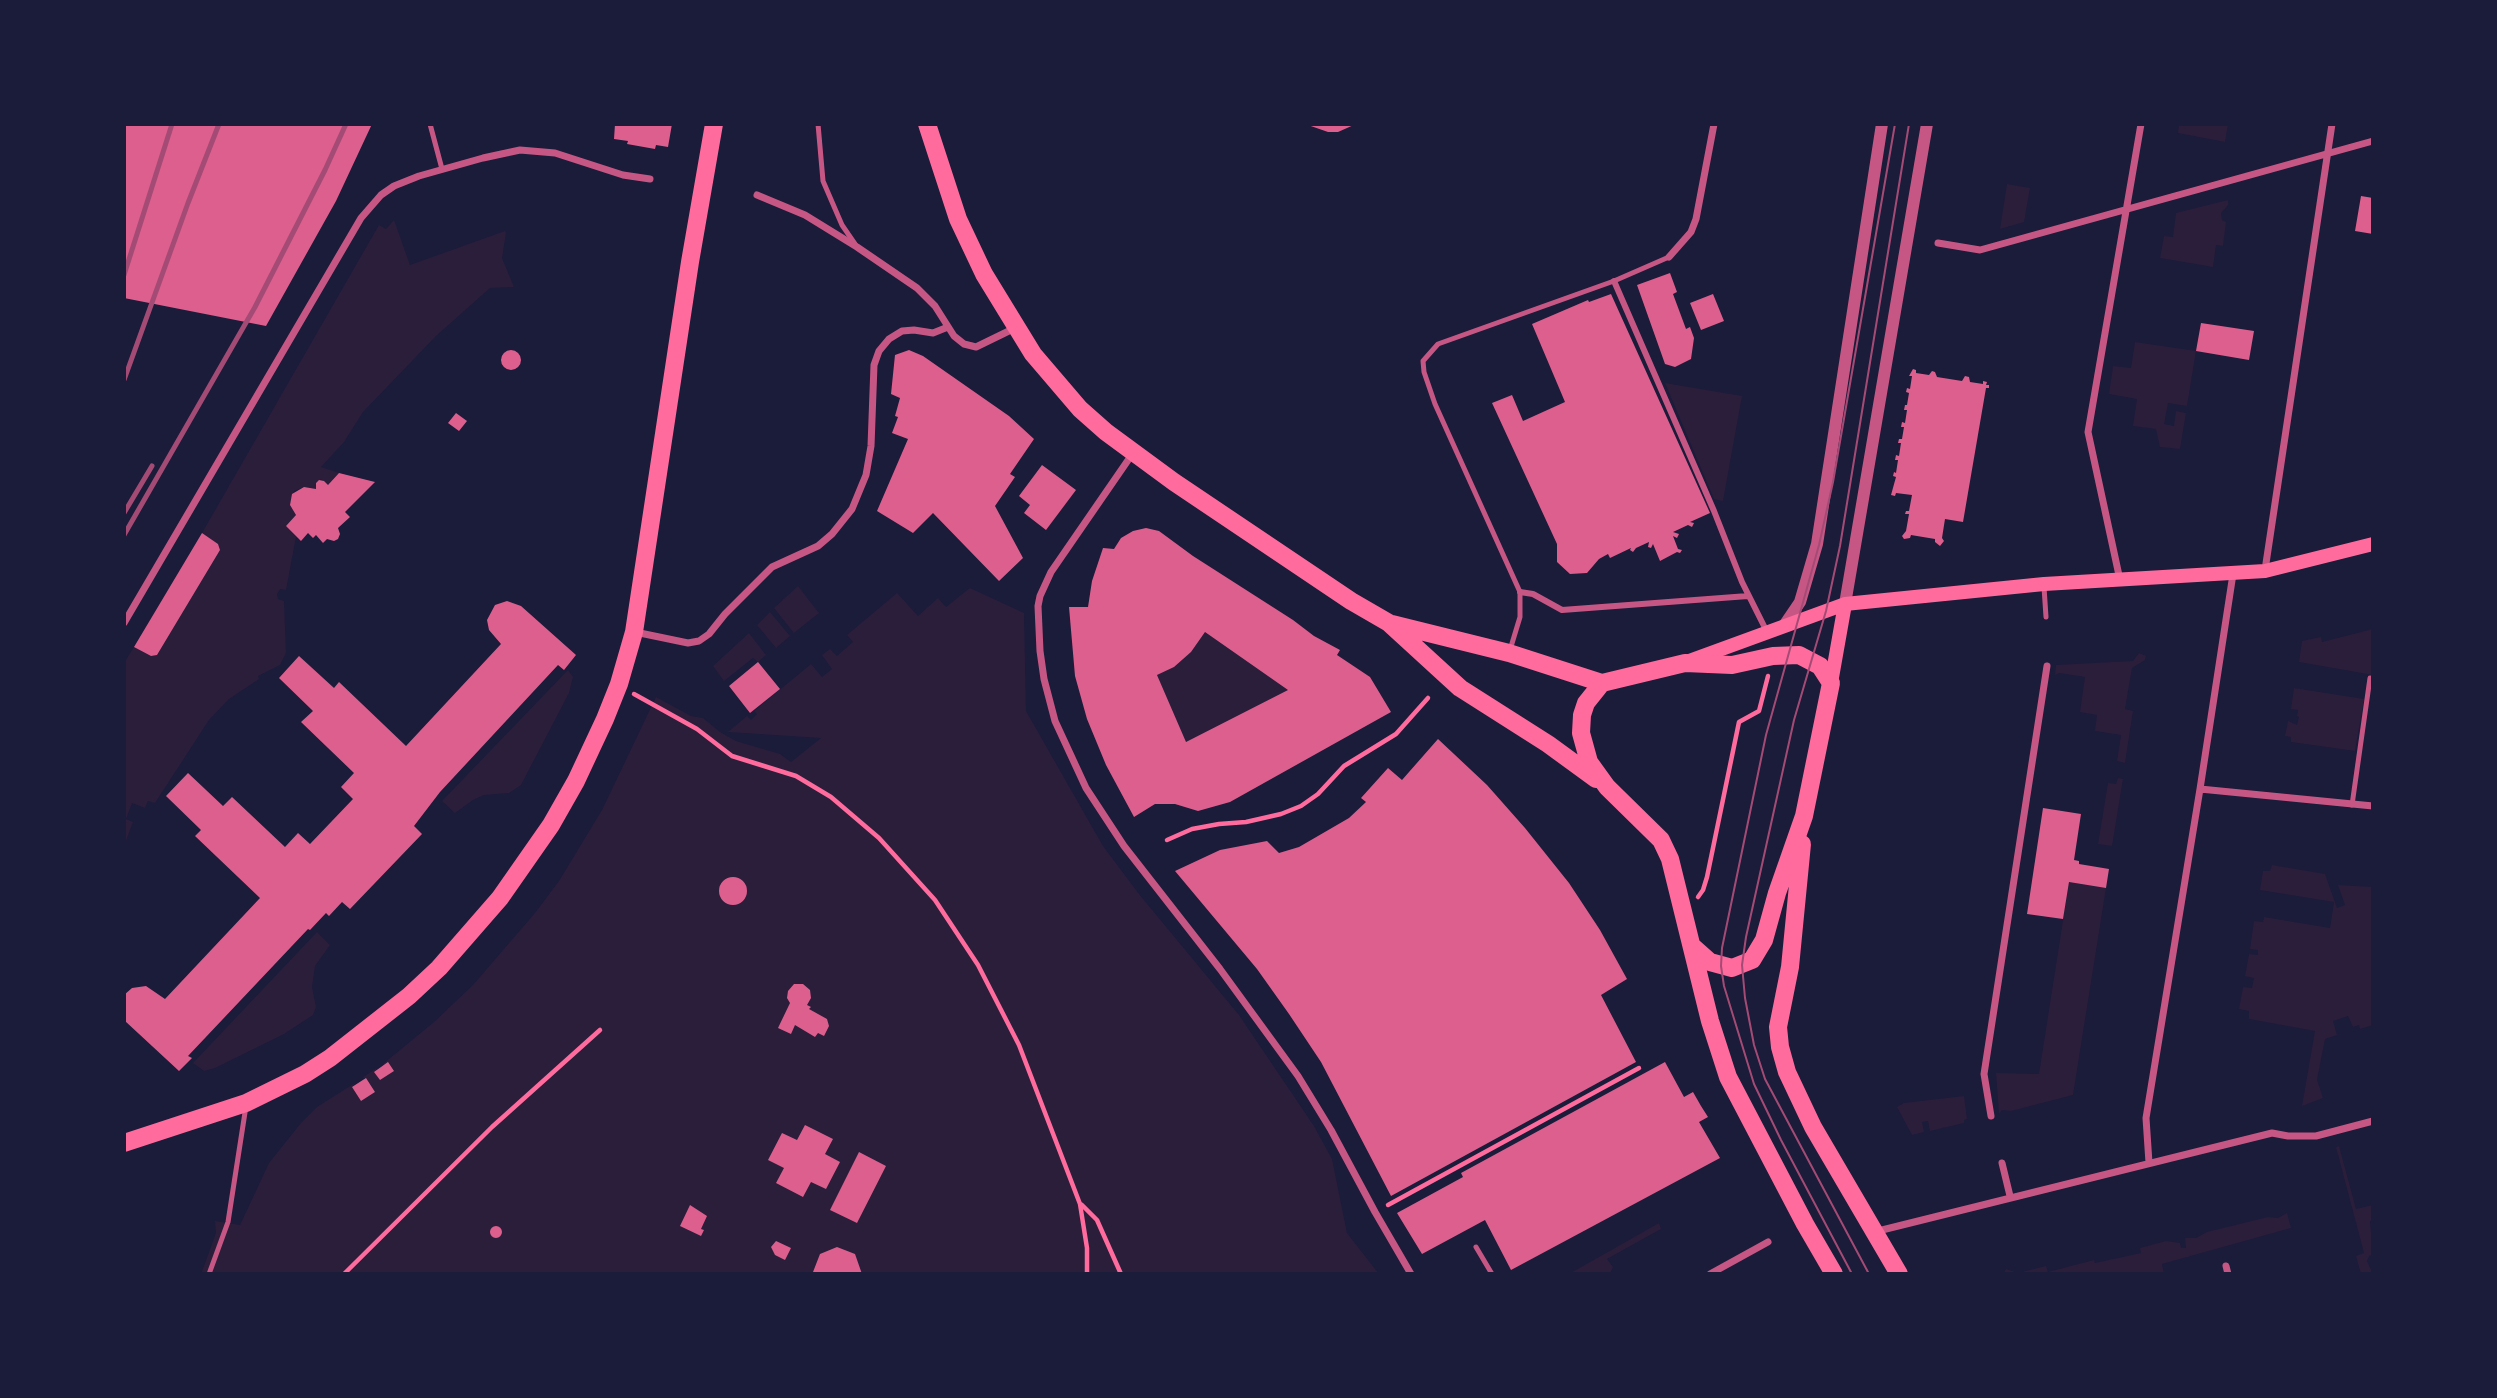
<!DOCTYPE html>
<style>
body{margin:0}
#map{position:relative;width:2497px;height:1398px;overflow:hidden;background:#1b1b3a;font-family:"Exo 2",sans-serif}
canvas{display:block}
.frame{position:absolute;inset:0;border:126px solid #1b1b3a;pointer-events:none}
</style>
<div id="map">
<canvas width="2497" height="1398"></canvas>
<div class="frame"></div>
</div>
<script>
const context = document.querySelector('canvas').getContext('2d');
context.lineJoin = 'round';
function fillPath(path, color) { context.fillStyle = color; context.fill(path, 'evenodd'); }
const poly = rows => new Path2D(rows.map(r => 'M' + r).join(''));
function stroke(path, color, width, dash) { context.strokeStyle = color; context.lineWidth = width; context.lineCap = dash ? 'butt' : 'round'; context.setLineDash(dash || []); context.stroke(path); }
fillPath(poly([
 [2179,124,2228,124,2225,142,2178,133],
 [2007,184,2030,188,2024,222,2000,229],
 [2228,200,2228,205,2221,213,2222,220,2226,222,2223,246,2216,245,2213,267,2160,258,2164,236,2173,237,2176,213],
 [394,220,410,265,505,231,506,233,502,258,514,287,490,288,436,336,363,412,344,442,321,467,339,473,328,485,321,479,316,483,316,489,304,487,294,491,290,505,296,515,286,526,296,537,286,590,280,589,277,594,278,599,284,601,286,653,280,665,258,676,259,679,229,699,209,720,155,803,148,801,145,808,132,803,126,819,133,822,124,846,124,663,134,647,151,656,157,655,220,550,218,544,202,533,379,225,386,229],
 [2135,342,2196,351,2187,406,2168,403,2164,424,2174,426,2176,411,2186,413,2180,449,2160,447,2156,429,2133,426,2137,399,2109,394,2113,366,2131,368],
 [1665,383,1742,396,1723,501,1714,499],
 [798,586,819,613,794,633,774,608],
 [970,588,1024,613,1026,711,1103,846,1139,894,1239,1015,1314,1126,1332,1159,1347,1233,1379,1274,201,1274,216,1233,215,1221,240,1225,269,1163,301,1123,317,1107,355,1083,352,1087,361,1101,375,1092,366,1078,362,1078,377,1068,375,1072,380,1080,393,1071,383,1064,434,1022,473,985,535,913,559,881,602,810,656,697,691,716,703,718,720,732,736,741,780,754,791,762,821,738,728,732,747,716,751,720,757,714,754,711,811,664,822,677,832,669,822,655,830,649,837,656,853,642,847,635,897,593,918,616,938,598,946,607],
 [770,612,790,636,776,648,757,625],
 [2373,629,2373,675,2299,662,2302,641,2321,637,2322,642],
 [1205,632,1288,690,1186,742,1157,675,1174,667,1191,652],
 [749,633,766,655,758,662,753,658,724,681,713,666],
 [2139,653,2146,656,2145,660,2132,668,2125,709,2133,711,2125,763,2117,761,2121,735,2095,731,2097,715,2080,712,2085,677,2059,673,2055,675,2056,665,2133,661],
 [568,670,573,677,569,693,521,785,509,793,484,795,473,800,455,813,442,801],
 [2294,688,2364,699,2355,751,2291,742,2291,737,2285,736,2288,721,2297,725,2299,717,2297,716,2298,710,2291,709],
 [2118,778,2123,779,2112,846,2098,844,2108,783,2116,784],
 [2272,865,2325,874,2337,908,2345,905,2338,885,2373,887,2373,1025,2360,1029,2359,1025,2353,1027,2348,1016,2333,1021,2337,1035,2325,1039,2317,1080,2323,1098,2302,1106,2315,1031,2249,1019,2249,1011,2239,1009,2243,987,2252,988,2254,978,2245,976,2249,954,2258,955,2258,950,2250,949,2254,921,2263,922,2264,917,2330,928,2334,902,2260,890,2263,871,2270,871],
 [2069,882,2106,888,2073,1095,2011,1111,2002,1110,1999,1114,1996,1073,2039,1074],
 [317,932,330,945,315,966,312,987,316,1007,313,1015,284,1034,215,1068,204,1071,193,1063],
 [1964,1096,1967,1119,1964,1120,1964,1123,1930,1131,1928,1121,1922,1122,1924,1132,1912,1135,1897,1107,1904,1103],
 [2339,1146,2356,1209,2373,1205,2373,1220,2370,1221,2373,1255,2369,1256,2367,1261,2373,1274,2361,1274,2356,1256,2364,1253,2336,1147],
 [2287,1213,2291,1228,2162,1264,2164,1274,2003,1274,2006,1269,2018,1273,2046,1266,2048,1272,2094,1260,2095,1263,2141,1253,2140,1248,2166,1241,2180,1243,2181,1248,2186,1248,2185,1238,2196,1238,2207,1232,2268,1217,2278,1218],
 [1659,1223,1661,1229,1607,1259,1613,1267,1610,1274,1569,1274]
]), '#2a1e3b');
fillPath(poly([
 [124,124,372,124,336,201,266,326,124,298],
 [615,124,672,124,668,147,656,145,655,149,627,144,628,141,614,139],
 [1305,124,1356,124,1338,132,1328,132],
 [2361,196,2373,198,2373,234,2355,231],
 [1670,273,1677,292,1673,294,1686,329,1690,327,1694,338,1691,359,1675,367,1665,364,1637,285],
 [1611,294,1710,513,1690,522,1694,523,1692,527,1688,525,1673,532,1679,534,1677,538,1673,536,1678,549,1682,550,1680,553,1677,552,1660,561,1653,544,1651,548,1648,547,1649,542,1636,548,1633,552,1630,550,1631,548,1610,558,1608,554,1599,559,1587,573,1570,574,1557,562,1557,544,1492,403,1512,395,1523,421,1565,402,1532,324,1588,300,1589,302],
 [1713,294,1724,321,1701,330,1690,303],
 [2201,323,2254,331,2249,360,2196,351],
 '501 360a10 10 0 1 1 20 0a10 10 0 1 1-20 0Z',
 [909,350,923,356,1009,416,1034,439,1010,474,1015,477,995,506,1023,558,999,581,933,513,913,533,877,511,908,439,892,433,898,417,895,416,900,398,891,394,895,355],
 [1913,369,1916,370,1916,373,1929,375,1932,371,1935,372,1937,377,1962,381,1965,376,1969,377,1970,382,1983,384,1983,381,1987,382,1986,385,1989,385,1989,388,1986,388,1963,522,1945,519,1942,538,1944,541,1940,546,1935,542,1935,539,1911,535,1910,538,1904,539,1902,536,1906,531,1909,514,1905,514,1906,511,1909,511,1912,495,1896,493,1895,496,1891,495,1896,477,1893,476,1894,472,1896,473,1898,460,1895,460,1896,455,1899,456,1901,443,1898,443,1899,439,1902,439,1904,427,1901,427,1902,422,1905,423,1907,410,1904,410,1905,405,1907,405,1909,393,1906,392,1907,388,1910,389,1912,376,1909,376],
 [456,413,467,421,459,431,448,423],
 [1042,465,1076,490,1046,530,1024,513,1030,505,1019,496],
 [339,473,375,482,345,512,350,517,338,528,340,534,338,539,334,541,327,539,323,543,316,535,313,538,308,533,301,541,286,526,296,515,290,505,292,494,304,487,316,489,316,483,319,480,324,481,328,485],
 [1146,528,1159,531,1193,556,1293,620,1314,636,1340,650,1337,655,1370,677,1391,712,1230,802,1198,811,1175,804,1155,804,1134,817,1106,765,1087,719,1075,676,1069,607,1088,607,1092,581,1103,548,1114,549,1121,538,1133,531],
 [1205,632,1288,690,1186,742,1157,675,1174,667,1191,652],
 [202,533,218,544,220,550,157,655,151,656,134,647],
 [507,601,521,606,576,655,564,670,558,665,440,792,414,826,422,834,350,909,342,902,329,916,326,913,310,930,308,929,188,1056,192,1058,179,1071,125,1021,124,995,132,988,146,986,165,999,260,898,195,836,201,830,166,796,188,773,223,806,232,797,285,847,298,833,310,844,353,799,341,787,354,773,301,722,313,711,279,678,299,656,334,688,339,682,406,746,501,644,489,630,487,620,495,605],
 [758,662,780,689,750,713,729,686],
 [1438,739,1487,785,1525,828,1569,883,1600,930,1627,979,1601,995,1636,1062,1391,1196,1321,1062,1289,1014,1257,969,1175,871,1220,850,1267,841,1279,853,1299,847,1349,818,1366,802,1361,798,1388,768,1402,780],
 [2043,808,2081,814,2074,860,2079,861,2079,864,2109,869,2106,888,2069,882,2063,919,2027,914],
 '719 891a14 14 0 1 1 28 0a14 14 0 1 1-28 0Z',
 [794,984,803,984,810,990,811,998,807,1005,811,1007,809,1009,827,1019,829,1026,824,1036,818,1033,815,1037,795,1025,791,1034,778,1028,790,1003,787,998,788,991],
 [388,1062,394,1071,380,1080,374,1072],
 [1665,1062,1684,1097,1693,1092,1701,1106,1708,1117,1699,1122,1720,1158,1511,1270,1485,1220,1422,1254,1397,1213,1463,1177,1461,1173],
 [366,1078,375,1092,361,1101,352,1087],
 [805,1125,833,1139,825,1154,840,1162,826,1189,811,1182,803,1197,776,1183,784,1168,768,1160,782,1133,797,1140],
 [859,1152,886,1166,857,1223,830,1210],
 [690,1205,707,1216,701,1229,704,1230,701,1236,680,1226],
 '490 1232a6 6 0 1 1 12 0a6 6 0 1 1-12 0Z',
 [776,1241,791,1248,785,1260,775,1255,771,1247],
 [837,1247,855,1254,862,1274,813,1272,820,1254]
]), '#dd5f8e');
stroke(poly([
 [634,694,697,729,732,756,796,776,831,797,879,838,935,900,978,965,1019,1045,1080,1204,1087,1248,1087,1274],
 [1167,840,1192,829,1219,824,1246,822,1281,814,1301,806,1318,794,1344,766,1396,734,1428,698],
 [1698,897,1703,890,1707,877,1739,722,1759,711,1768,676],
 [1082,1205,1097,1220,1121,1274],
 [1388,1205,1639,1068],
 [344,1274,492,1127,600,1030]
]), '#ff6b9d', 4.5);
stroke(poly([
 [430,124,442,169],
 [818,124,823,181,842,225,855,244],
 [2044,587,2046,617],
 [1510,650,1520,617,1520,592,1435,404,1424,372,1423,361,1438,344,1614,281,1669,257],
 [2352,805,2370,678],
 [1476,1247,1492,1274],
 [209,1274,228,1222,246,1106]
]), '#c65784', 5);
stroke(poly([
 [1614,281,1714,511,1742,582,1767,632],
 [1520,592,1533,594,1562,610,1748,596]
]), '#c65784', 6);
stroke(poly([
 [757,195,805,215,857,247,917,288,935,306,954,336,964,344,976,347,1015,328],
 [1938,243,1980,250,2373,141],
 [1669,257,1691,232,1696,219,1714,124],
 [1133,453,1051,572,1040,596,1038,606,1040,651,1044,679,1055,721,1086,788,1124,846,1220,969,1298,1076,1331,1130,1375,1212,1411,1274],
 [2265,570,2332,124],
 [2120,580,2088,432,2141,124],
 [124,623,361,218,381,195,394,186,419,176,483,158,520,150,555,153,623,175,650,179],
 [635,632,688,643,699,641,709,634,725,614,772,567,818,546,832,534,852,509,866,475,871,446,874,365,879,351,889,339,902,331,914,330,933,333,948,327],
 [2200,789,2373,806],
 [1991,1116,1984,1074,2047,666],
 [2002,1163,2010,1196],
 [2149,1163,2146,1118,2200,789,2233,574],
 [1874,1232,2272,1133,2288,1136,2316,1136,2373,1121],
 [2226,1266,2228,1274],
 [1710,1274,1768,1242]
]), '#c65784', 7);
stroke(poly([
 [1845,604,1927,124],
 [1783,627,1800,602,1817,544,1882,124]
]), '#c65784', 12);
stroke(poly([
 [1689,661,1845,604,2044,584,2265,571,2373,544],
 [1831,683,1845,604]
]), '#ff6b9d', 14);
stroke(poly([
 [927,124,958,219,984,274,1033,354,1080,409,1106,432,1174,482,1351,601,1389,623,1460,688,1548,744,1596,779],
 [1392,624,1509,653,1602,683],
 [1802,844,1790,967,1778,1027,1780,1047,1787,1072,1813,1127,1899,1274],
 [1692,946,1710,962,1732,968,1752,960,1764,940,1777,893,1804,816,1831,683,1820,666,1799,655,1773,656,1732,665,1685,663,1602,683,1586,703,1582,715,1581,733,1589,762,1607,787,1661,840,1670,859,1710,1021,1728,1077,1805,1224,1834,1274],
 [124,1143,246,1103,305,1074,330,1058,409,996,439,968,500,898,551,825,576,781,605,719,619,684,634,632,690,262,714,124]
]), '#ff6b9d', 18);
stroke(poly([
 [1852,1274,1781,1140,1754,1084,1724,986,1721,966,1722,948,1766,735,1819,545,1833,482,1895,124],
 [1869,1274,1765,1079,1754,1045,1745,998,1742,965,1746,937,1794,720,1826,611,1840,546,1909,124]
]), '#a44b75', 2);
stroke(poly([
 [124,275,172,124],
 [124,380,188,203,219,124],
 [124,513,152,466],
 [124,535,255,307,325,170,346,124]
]), '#a44b75', 5);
</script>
